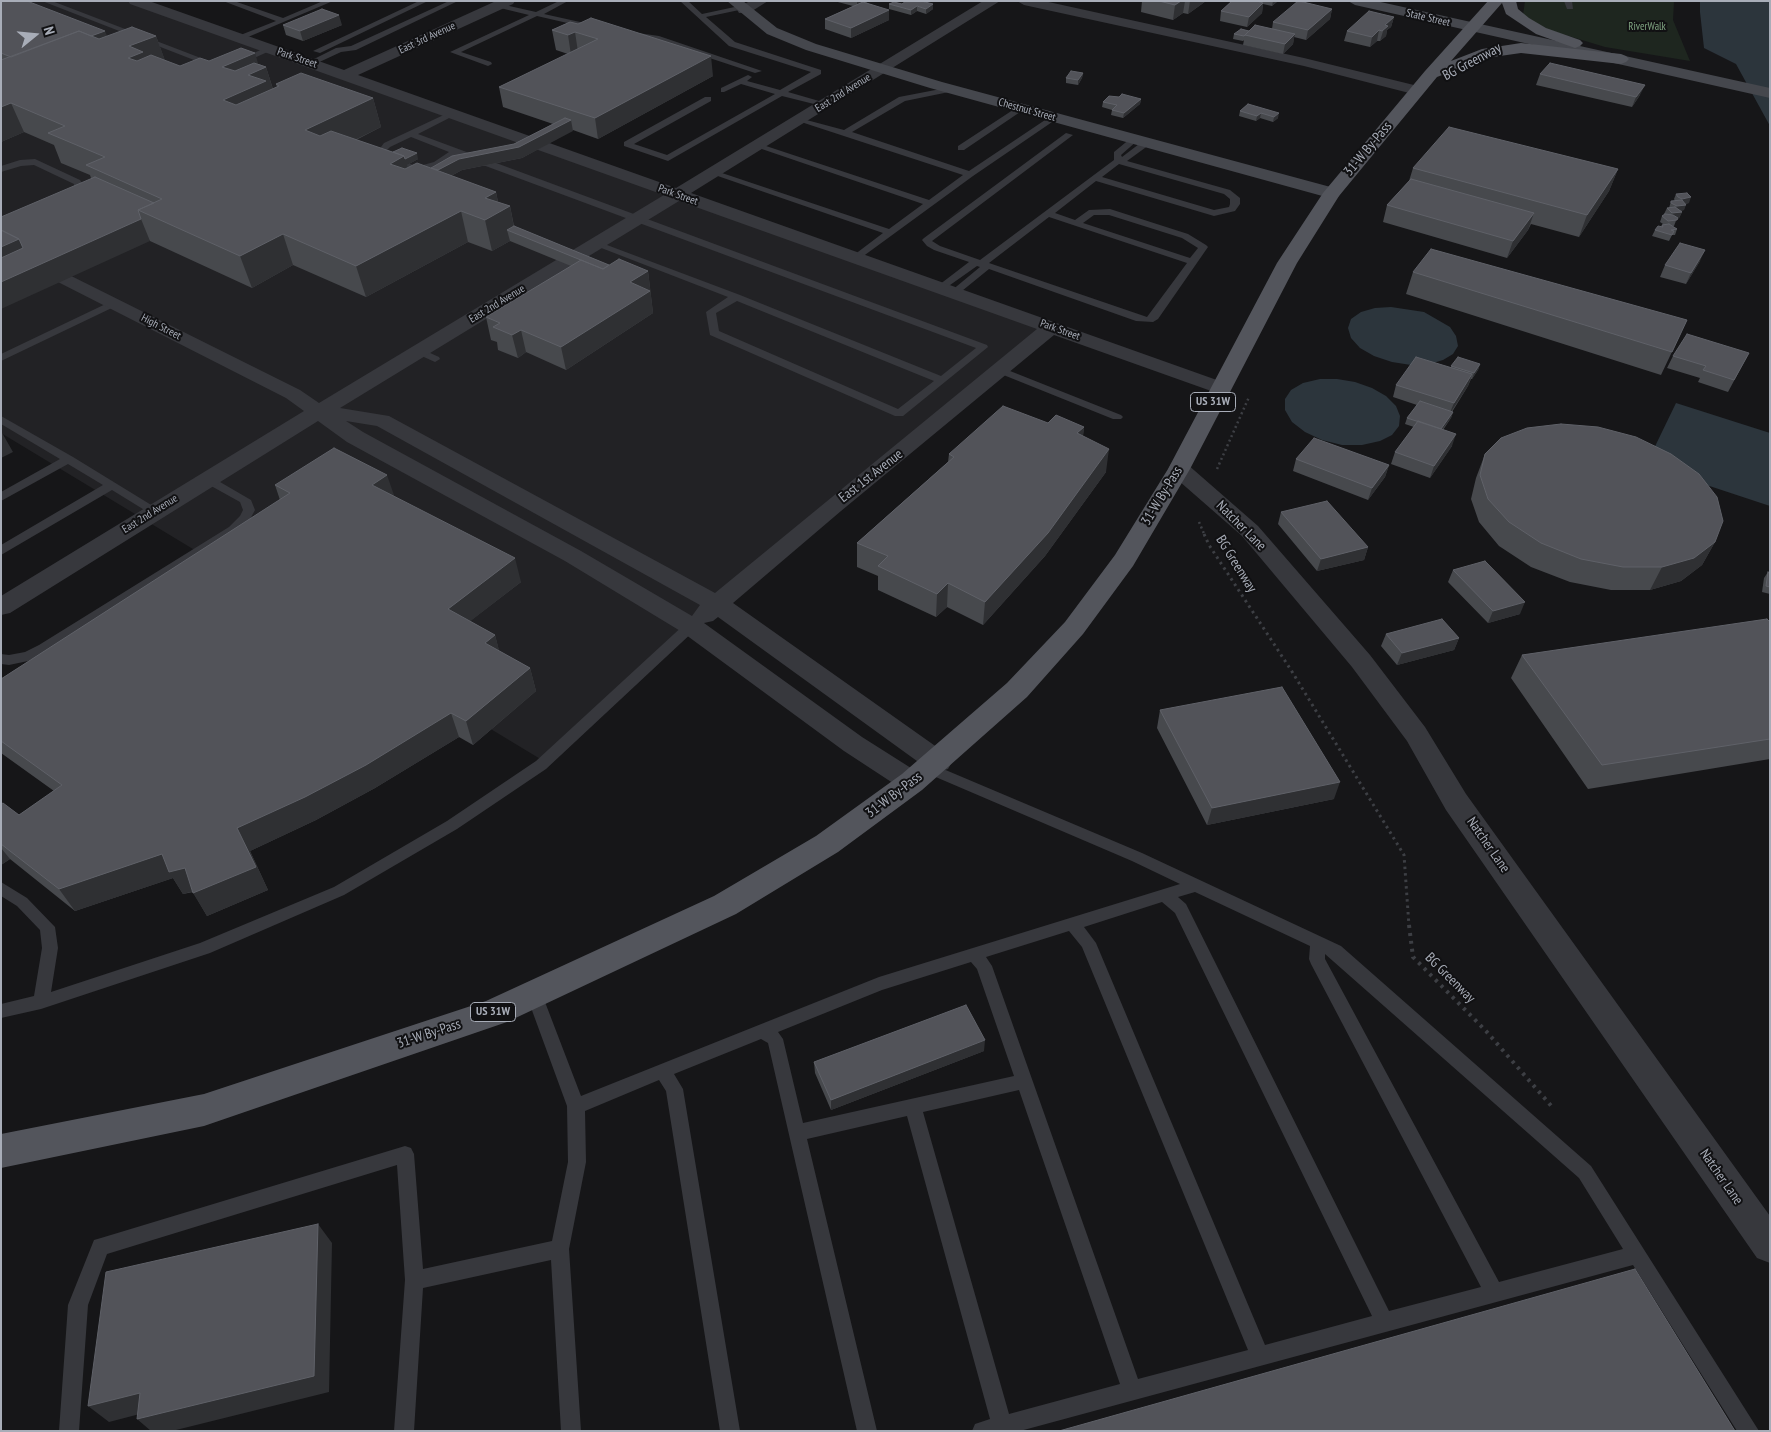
<!DOCTYPE html>
<style>
body{margin:0}
#map{position:relative;width:1771px;height:1432px;overflow:hidden;background:#161618;font-family:"PT Sans Narrow",sans-serif}
canvas{display:block}
.frame{position:absolute;inset:0;border:2px solid #a8adb8;pointer-events:none}
.north{position:absolute;left:10px;top:10px;width:50px;height:50px;-webkit-text-stroke:4px #111113;paint-order:stroke;rotate:73deg;font-size:14px;font-weight:700;line-height:20px;text-align:center;color:#a8adb8}
.north::after{content:'';display:block;margin:auto;width:18px;height:22px;background:#a8adb8;clip-path:polygon(50% 0,100% 100%,50% 72%,0 100%)}
</style>
<div id="map">
<canvas width="1771" height="1432"></canvas>
<div class="frame"></div>
<div class="north">N</div>
</div>
<script>
const context = document.querySelector('canvas').getContext('2d');
context.lineJoin = 'round';
function fillPath(path, color) { context.fillStyle = color; context.fill(path, 'evenodd'); }
const poly = rows => new Path2D(rows.map(r => 'M' + r).join(''));
function stroke(path, color, width, dash) { context.strokeStyle = color; context.lineWidth = width; context.lineCap = dash ? 'butt' : 'round'; context.setLineDash(dash || []); context.stroke(path); }
function write(font, color, halo, rows, align = 'center') {
  context.font = font + ' "PT Sans Narrow",sans-serif'; context.lineWidth = 4; context.setLineDash([]); context.textBaseline = 'middle'; context.strokeStyle = halo; context.fillStyle = color; for (const [text, x, y, turn = 0] of rows) {
    context.save(); context.translate(x, y); context.rotate((+turn || 0) * Math.PI / 180); context.textAlign = isNaN(turn) ? turn : align; if (halo) context.strokeText(text, 0, 0); context.fillText(text, 0, 0); context.restore();
  }
}
fillPath(poly([
 [1,1,134,1,1052,327,542,760,1,433]
]), '#222225');
fillPath(poly([
 [1525,1,1674,1,1673,20,1690,61,1605,47,1549,30,1523,15]
]), '#1e261f');
fillPath(poly([
 [1700,1,1770,1,1770,126,1736,64,1704,48,1700,12],
 [1391,307,1424,312,1450,327,1456,336,1458,346,1453,354,1443,360,1430,364,1411,365,1392,362,1374,356,1360,348,1351,338,1348,328,1351,319,1361,312,1375,308],
 [1320,379,1337,379,1355,382,1372,388,1386,396,1396,406,1400,416,1399,426,1392,435,1380,441,1362,445,1342,445,1322,440,1305,432,1292,422,1285,410,1285,399,1291,390,1303,383],
 [1676,403,1770,433,1770,506,1646,465]
]), '#2c353c');
stroke(poly([
 [1217,469,1249,397],
 [1199,522,1205,536]
]), '#3d3f44', 2.5, [2, 3]);
stroke(poly([
 [1204,534,1209,545,1291,670,1404,855,1409,926]
]), '#3d3f44', 3, [2.5, 4]);
stroke(poly([
 [1409,925,1413,957,1486,1031,1554,1109]
]), '#3d3f44', 4, [3, 5]);
fillPath(poly([
 [42,1,52,1,219,65,212,67,42,1],
 [223,1,234,1,283,18,323,1,333,1,241,40,237,38,238,36,276,21,223,1],
 [419,1,428,1,320,53,313,51,419,1],
 [449,1,458,1,356,50,341,52,313,65,306,63,336,48,351,46,449,1],
 [559,1,568,1,544,14,589,24,589,28,537,16,461,52,491,62,492,64,488,66,450,52,529,15,496,7,496,3,536,12,559,1],
 [680,1,688,1,702,14,744,5,744,9,706,17,735,42,821,70,821,74,788,92,826,103,826,107,782,96,668,161,624,146,624,142,705,97,711,97,711,101,634,144,667,155,775,94,741,84,724,92,721,92,721,88,748,75,752,77,747,81,780,90,811,72,729,46,680,1],
 [1564,1,1572,1,1573,9,1567,9,1564,1],
 [631,32,659,36,762,71,755,73,655,40,631,36,631,32],
 [267,47,274,49,241,64,234,62,267,47],
 [951,87,955,89,954,91,905,101,852,132,969,171,1051,116,1058,118,973,176,858,260,852,260,850,258,883,233,709,173,716,171,889,229,923,204,753,146,760,144,929,200,963,175,795,120,799,118,844,130,899,97,951,87],
 [1019,106,1026,108,964,150,958,150,958,146,1019,106],
 [450,112,457,114,418,134,987,345,988,347,903,416,895,416,710,335,706,312,728,297,591,244,596,241,599,242,740,295,941,376,976,348,456,155,440,166,424,171,409,170,379,155,378,151,384,143,450,112],
 [411,137,449,152,434,162,423,165,413,165,387,154,386,151,390,147,411,137],
 [737,301,934,381,898,409,719,331,716,313,737,301],
 [1066,133,1073,135,932,241,940,246,980,260,1114,160,1114,152,1131,138,1138,140,1121,155,1122,157,1143,141,1149,141,1149,145,1127,161,1230,190,1240,198,1240,204,1235,211,1214,216,1096,181,1055,213,1075,220,1089,210,1110,209,1188,234,1206,245,1208,247,1158,319,1153,322,1136,321,989,269,957,295,951,295,951,291,980,267,977,266,943,290,940,291,935,288,969,262,934,250,927,246,922,240,924,238,1066,133],
 [1119,164,1224,194,1230,199,1230,204,1229,207,1214,210,1102,177,1119,164],
 [1094,215,1109,215,1182,238,1198,248,1190,258,1083,223,1094,215],
 [1049,217,1187,263,1147,317,989,263,1049,217],
 [35,159,80,180,84,187,82,195,75,200,69,200,69,196,75,192,74,184,34,165,21,166,1,172,1,166,20,160,35,159],
 [114,300,118,301,118,305,1,361,1,354,114,300],
 [419,348,439,357,440,359,435,362,415,353,414,351,415,349,419,348],
 [1000,367,1121,415,1123,417,1121,419,1113,419,996,372,995,370,1000,367],
 [1,416,73,457,161,511,155,515,151,514,112,490,1,555,1,545,103,485,68,464,1,501,1,492,60,459,1,424,1,416],
 [208,475,251,500,255,510,249,521,237,533,49,651,28,661,9,665,1,664,1,654,9,655,25,652,39,645,229,527,240,516,243,510,240,502,204,482,202,479,204,476,208,475],
 [691,622,696,623,697,626,696,629,546,769,457,829,344,895,210,953,41,1009,1,1018,1,1004,34,996,42,948,40,930,17,906,1,896,1,882,27,898,55,927,58,948,51,992,200,943,334,887,447,821,536,761,686,623,691,622],
 [929,763,1142,853,1341,946,1591,1166,1759,1431,1737,1431,1633,1265,1020,1431,972,1431,975,1424,990,1419,907,1116,807,1139,877,1431,857,1431,768,1043,761,1039,674,1074,683,1089,740,1431,720,1431,666,1091,659,1080,585,1111,586,1162,569,1249,581,1431,561,1431,551,1260,423,1288,414,1431,394,1431,405,1280,397,1165,107,1254,88,1305,79,1431,59,1431,68,1305,94,1240,101,1238,405,1146,411,1148,414,1154,423,1269,552,1241,568,1162,567,1106,526,994,528,989,534,987,540,989,581,1096,879,977,1180,884,1132,861,924,772,922,768,924,764,929,763],
 [1195,892,1310,946,1309,959,1311,964,1481,1287,1389,1311,1186,904,1178,897,1195,892],
 [1162,902,1175,913,1372,1316,1265,1345,1096,943,1084,927,1162,902],
 [1069,931,1082,947,1248,1350,1138,1379,992,966,986,957,1069,931],
 [1325,954,1579,1178,1623,1249,1499,1282,1325,959,1325,954],
 [971,962,977,969,1014,1076,803,1123,783,1039,778,1032,882,990,971,962],
 [1019,1090,1120,1384,1009,1414,923,1112,1019,1090]
]), '#37383d');
fillPath(poly([
 [128,1,149,1,344,70,496,1,515,1,513,4,358,75,676,188,983,1,1000,1,691,193,1228,384,1231,388,1228,392,1221,394,1214,392,1054,335,841,511,733,603,948,755,952,762,948,769,938,772,928,769,718,617,713,621,704,623,862,737,922,775,926,782,922,789,912,792,902,789,844,751,682,632,565,561,347,442,318,421,10,613,1,615,1,596,304,411,286,398,1,253,1,241,300,390,319,403,664,195,130,4,128,1],
 [679,201,1037,329,715,593,389,416,340,408,679,201],
 [346,421,377,426,700,605,692,616,581,551,363,432,346,421],
 [750,1,768,1,749,13,739,13,737,10,739,7,750,1],
 [1017,1,1044,1,1304,58,1422,87,1425,90,1422,93,1417,95,1304,66,1024,5,1017,1],
 [1179,462,1187,464,1258,526,1370,655,1425,727,1466,794,1770,1216,1770,1263,1757,1258,1446,810,1407,741,1352,667,1242,536,1171,474,1168,469,1171,464,1179,462]
]), '#37383d');
fillPath(poly([
 [727,1,743,1,777,28,816,44,942,82,1338,189,1341,193,1338,197,1332,198,1326,197,930,88,806,50,767,34,727,1],
 [1348,1,1376,1,1770,88,1770,98,1355,5,1348,1]
]), '#45474d');
fillPath(poly([
 [1488,1,1516,1,1518,9,1529,18,1546,28,1580,40,1583,43,1580,46,1575,48,1536,34,1506,14,1502,3,1451,61,1482,49,1521,43,1621,54,1626,56,1629,59,1626,62,1621,64,1521,53,1486,58,1437,77,1339,196,1297,263,1190,469,1133,566,1083,634,1027,697,922,790,838,852,736,914,507,1022,204,1126,1,1168,1,1134,204,1094,486,1001,714,896,816,836,902,774,1007,683,1065,622,1115,555,1168,469,1277,263,1323,193,1425,71,1488,1]
]), '#53555c');
fillPath(poly([
 [1,1,107,36,156,36,165,61,180,66,209,61,259,64,266,67,273,89,277,87,276,84,373,98,381,127,356,140,393,152,418,159,407,165,407,168,431,168,514,144,553,124,503,107,499,87,568,54,556,50,552,30,570,22,713,76,598,139,573,130,522,158,462,170,451,176,496,192,498,202,510,206,514,226,609,265,648,271,653,313,566,370,526,352,518,358,498,350,497,342,491,340,486,317,571,266,510,241,492,251,468,242,366,297,293,265,252,288,150,241,91,178,90,175,61,163,54,145,24,132,1,142],
 [834,1,869,1,866,3,889,20,851,38,825,29,825,19,853,6],
 [1142,1,1206,1,1188,14,1183,13,1173,20,1141,12],
 [1232,1,1278,1,1272,6,1263,4,1262,13,1247,27,1220,21,1221,11],
 [889,4,902,4,933,9,926,14,917,11,911,15,889,9],
 [1332,9,1330,19,1306,40,1294,37,1293,44,1283,54,1243,45,1244,40,1243,41,1233,39,1234,34,1249,31,1272,29,1273,22],
 [1394,17,1391,27,1387,30,1386,36,1380,41,1377,41,1370,47,1344,41,1347,31],
 [283,25,342,25,303,41,286,35],
 [1083,73,1082,78,1078,85,1066,83,1066,78],
 [1540,74,1640,95,1632,107,1536,85],
 [1141,99,1140,104,1123,118,1111,115,1112,110,1102,107,1103,102],
 [1248,104,1278,118,1273,122,1260,118,1256,121,1239,116,1240,111],
 [1413,168,1618,169,1609,191,1579,237,1531,224,1528,230,1507,258,1383,222,1387,205,1409,181],
 [1676,194,1689,203,1685,204,1684,210,1680,211,1682,212,1679,218,1677,218,1674,226,1672,226,1677,229,1675,235,1672,235,1669,241,1652,236,1655,230,1661,227,1662,225,1663,224,1660,222,1662,216,1665,214,1664,214,1667,208,1669,208,1671,201,1675,201,1674,199],
 [1700,261,1686,284,1660,277,1665,265],
 [1413,272,1687,320,1661,375,1406,294],
 [1749,353,1728,392,1698,382,1700,378,1667,368,1673,356],
 [1480,364,1478,370,1472,379,1471,379,1468,386,1452,412,1453,412,1451,418,1443,430,1452,446,1430,478,1391,464,1395,452,1414,427,1405,424,1407,418,1417,405,1393,397,1396,385,1451,368,1451,366],
 [1048,423,1084,427,1083,436,1106,472,1045,556,983,625,947,607,936,617,878,590,878,576,857,567,857,543,948,462,949,454],
 [1485,454,1715,542,1702,565,1681,581,1650,590,1611,590,1570,582,1531,567,1499,546,1479,522,1471,499,1476,478],
 [1296,459,1389,465,1385,477,1368,500,1293,471],
 [275,485,394,496,521,582,470,621,495,635,499,651,530,668,536,691,473,745,459,737,375,788,316,820,250,851,268,890,207,916,193,892,183,894,173,878,75,911,10,859,1,865,1,804,19,815,54,791,1,753,1,679,280,500],
 [1281,512,1368,547,1364,560,1317,571,1278,524],
 [1453,570,1520,614,1488,623,1448,582],
 [1768,572,1770,573,1770,594,1762,592,1764,578],
 [1770,622,1770,759,1588,789,1511,678,1522,655],
 [1386,634,1459,638,1454,650,1397,665,1381,646],
 [1160,710,1334,799,1207,825,1157,728],
 [984,1051,831,1110,815,1073,814,1062]
]), '#47494d');
fillPath(poly([
 [857,1,869,1,857,8],
 [1181,1,1185,1,1183,13,1173,20,1175,5],
 [1190,1,1206,1,1188,14],
 [1273,1,1278,1,1272,6],
 [1263,3,1262,13,1247,27,1249,17],
 [933,4,933,9,926,14,926,9],
 [917,6,917,11,911,15,911,10],
 [1332,9,1330,19,1306,40,1308,30],
 [889,10,889,20,851,38,851,28],
 [339,15,342,25,303,41,300,31],
 [1394,17,1391,27,1387,30,1386,36,1380,41,1385,25],
 [1379,30,1377,41,1370,47,1372,37],
 [105,31,113,50,22,61],
 [575,32,578,52,571,55,568,35],
 [1295,34,1293,44,1283,54,1285,44],
 [156,36,166,63,150,70,128,58,129,46],
 [255,53,260,70,266,67,275,96,233,129,223,100,222,67],
 [711,56,713,76,598,139,595,118],
 [1083,73,1082,78,1078,85,1078,80],
 [1645,85,1640,95,1632,107,1636,97],
 [373,98,381,127,314,160,305,130],
 [1141,99,1140,104,1123,118,1124,113],
 [11,103,24,132,1,142,1,107],
 [1261,113,1260,118,1256,121,1257,116],
 [1279,113,1278,118,1273,122,1274,117],
 [571,120,573,131,522,158,462,170,409,198,390,164,404,156,417,153,418,159,407,165,411,184,459,159,519,147],
 [1618,169,1609,191,1579,237,1587,215],
 [496,192,500,212,510,206,515,233,507,230,510,241,492,251,485,220,485,198],
 [1691,197,1689,203,1680,204,1682,199],
 [1686,205,1684,210,1675,211,1677,206],
 [461,211,468,242,366,297,356,266],
 [1682,212,1679,218,1670,219,1672,213],
 [1534,213,1528,230,1507,258,1513,241],
 [141,219,150,241,1,309,1,238,19,239],
 [283,234,293,265,252,288,240,256],
 [1705,250,1700,261,1686,284,1691,273],
 [648,271,653,313,566,370,561,347,630,282],
 [521,330,526,352,518,358,512,335],
 [1480,364,1478,370,1472,379,1474,373],
 [1472,374,1468,386,1449,415,1454,403],
 [1453,412,1451,418,1438,435,1441,429],
 [1084,427,1081,450,1077,433],
 [1,431,13,452,1,458],
 [1456,434,1452,446,1430,478,1434,466],
 [1109,449,1106,472,1045,556,983,625,985,602],
 [1389,465,1385,477,1368,500,1372,488],
 [387,475,395,498,372,485],
 [1715,542,1702,565,1681,581,1650,590,1662,567],
 [1368,547,1364,560,1317,571,1321,559],
 [515,558,521,582,455,633,448,609],
 [948,583,947,607,936,617,937,594],
 [1525,602,1520,614,1488,623,1493,611],
 [495,635,501,658,485,643],
 [1459,638,1454,650,1397,665,1402,653],
 [530,668,536,691,473,745,466,721],
 [451,713,459,737,375,788,316,820,250,851,268,890,207,916,193,893,237,828],
 [1340,782,1334,799,1207,825,1212,808],
 [1,848,10,859,1,865],
 [162,854,185,868,198,890,183,894,173,878,75,911,59,889],
 [985,1040,984,1051,831,1110,831,1100],
 [318,1224,332,1243,329,1392,172,1431,151,1431,137,1419],
 [140,1393,159,1409,109,1422,88,1406]
]), '#2f3033');
const building = poly([
 [1,1,27,1,105,31,91,36,79,31,11,57,1,53,1,1],
 [906,1,921,1,933,4,926,9,917,6,911,10,889,4,894,2,902,4,906,1],
 [1159,1,1181,1,1175,5,1159,1],
 [1232,1,1257,1,1263,3,1249,17,1221,11,1232,1],
 [1298,1,1299,1,1332,9,1308,30,1273,22,1298,1],
 [863,2,889,10,851,28,825,19,863,2],
 [322,9,339,15,300,31,283,25,322,9],
 [1369,11,1394,17,1385,25,1388,26,1382,31,1379,30,1372,37,1347,31,1369,11],
 [591,18,711,56,595,118,499,87,598,39,575,32,568,35,552,30,570,22,578,24,591,18],
 [1255,25,1295,34,1285,44,1245,35,1255,25],
 [132,27,156,36,129,46,143,52,128,58,137,61,151,55,180,66,200,58,209,61,241,48,255,53,222,67,235,71,254,63,266,67,248,75,266,81,223,100,236,105,279,86,276,84,301,73,373,98,305,130,320,136,331,131,404,156,390,164,405,169,417,163,496,192,485,198,510,206,485,220,461,211,356,266,283,234,240,256,138,210,162,199,86,165,105,157,48,133,65,126,11,103,1,107,1,60,79,31,99,39,132,27],
 [1241,29,1249,31,1244,36,1234,34,1241,29],
 [1550,63,1645,85,1636,97,1540,74,1550,63],
 [1071,71,1083,73,1078,80,1066,78,1071,71],
 [1122,94,1141,99,1124,113,1112,110,1117,105,1103,102,1109,96,1119,97,1122,94],
 [1248,104,1279,113,1274,117,1261,113,1257,116,1240,111,1248,104],
 [565,118,571,120,519,147,459,159,438,170,431,168,452,156,514,144,565,118],
 [1449,127,1618,169,1587,215,1413,168,1449,127],
 [402,148,417,153,405,159,404,156,393,152,402,148],
 [95,177,154,203,138,210,141,219,1,282,1,258,23,248,19,239,1,230,1,217,95,177],
 [1411,179,1534,213,1513,241,1387,205,1411,179],
 [1687,193,1691,197,1682,199,1678,197,1676,194,1687,193],
 [1682,200,1686,205,1677,206,1671,203,1671,201,1682,200],
 [1675,207,1682,212,1672,213,1667,208,1675,207],
 [1665,214,1673,215,1678,218,1677,220,1668,221,1662,216,1665,214],
 [1669,224,1677,229,1671,230,1674,231,1672,235,1655,230,1658,226,1663,227,1662,225,1669,224],
 [514,226,609,265,603,269,507,230,514,226],
 [1,230,19,239,1,247,1,230],
 [1680,243,1705,250,1691,273,1665,265,1680,243],
 [1431,249,1687,320,1672,352,1413,272,1431,249],
 [619,259,648,271,630,282,650,291,561,347,521,330,512,335,493,327,500,323,486,317,581,260,603,269,619,259],
 [1687,334,1749,353,1734,380,1703,370,1706,366,1673,356,1687,334],
 [1416,357,1472,374,1454,403,1396,385,1416,357],
 [1458,357,1480,364,1474,373,1451,366,1458,357],
 [1420,401,1453,412,1441,429,1407,418,1420,401],
 [1003,406,1048,423,1056,415,1084,427,1077,433,1109,449,1048,533,985,602,948,583,937,594,878,566,888,556,857,543,954,457,949,454,1003,406],
 [1418,421,1456,434,1434,466,1395,452,1418,421],
 [1561,424,1598,427,1636,437,1671,454,1699,474,1717,497,1723,521,1715,542,1694,558,1662,567,1623,567,1581,559,1541,543,1509,522,1488,499,1480,475,1485,454,1501,438,1527,428,1561,424],
 [1314,438,1389,465,1372,488,1296,459,1314,438],
 [334,448,387,475,372,485,515,558,448,609,495,635,485,643,530,668,466,721,451,713,366,765,305,797,237,828,256,867,193,893,185,868,169,872,162,854,59,889,1,844,1,804,3,803,19,815,62,785,1,741,1,679,290,493,275,485,334,448],
 [1327,501,1368,547,1321,559,1281,512,1327,501],
 [1485,561,1525,602,1493,611,1453,570,1485,561],
 [1768,572,1770,573,1770,587,1766,586,1768,572],
 [1442,619,1459,638,1402,653,1386,634,1442,619],
 [1767,619,1770,622,1770,739,1602,765,1522,655,1767,619],
 [1282,687,1340,782,1212,808,1160,710,1282,687],
 [966,1005,985,1040,831,1100,814,1062,966,1005],
 [318,1224,314,1376,137,1419,140,1393,88,1406,106,1272,318,1224],
 [1635,1269,1735,1431,1059,1431,1635,1269]
]);
fillPath(building, '#525359');
stroke(building, '#5f6168', 1);
write('11px', '#a8adb8', '#111113', [
 ["State Street",1428,18,13],
 ["East 3rd Avenue",427,38,-25],
 ["Park Street",297,58,19],
 ["East 2nd Avenue",843,93,-32],
 ["Chestnut Street",1027,110,16],
 ["Park Street",678,195,20],
 ["East 2nd Avenue",497,304,-31],
 ["High Street",161,327,27],
 ["Park Street",1060,330,20],
 ["East 2nd Avenue",150,514,-32]
]);
write('11px', '#7fa381', '#111113', [
 ["RiverWalk",1647,27]
]);
for (const [x, y, w] of [
 [1213,402,45],
 [493,1012,45]
]) { const box = new Path2D(); box.roundRect(x - w / 2, y - 9.5, w, 19, 4); context.fillStyle = '#111113'; context.fill(box); stroke(box, '#a8adb8', 1); }
write('bold 12px', '#a8adb8', null, [
 ["US 31W",1213,402],
 ["US 31W",493,1012]
]);
write('14px', '#a8adb8', '#111113', [
 ["BG Greenway",1472,62,-28],
 ["31-W By-Pass",1368,149,-50],
 ["East 1st Avenue",871,476,-38],
 ["31-W By-Pass",1162,496,-59],
 ["Natcher Lane",1241,526,45],
 ["BG Greenway",1236,564,58],
 ["31-W By-Pass",894,795,-37],
 ["Natcher Lane",1488,845,55],
 ["BG Greenway",1450,978,45],
 ["31-W By-Pass",429,1034,-18],
 ["Natcher Lane",1721,1177,55]
]);
</script>
